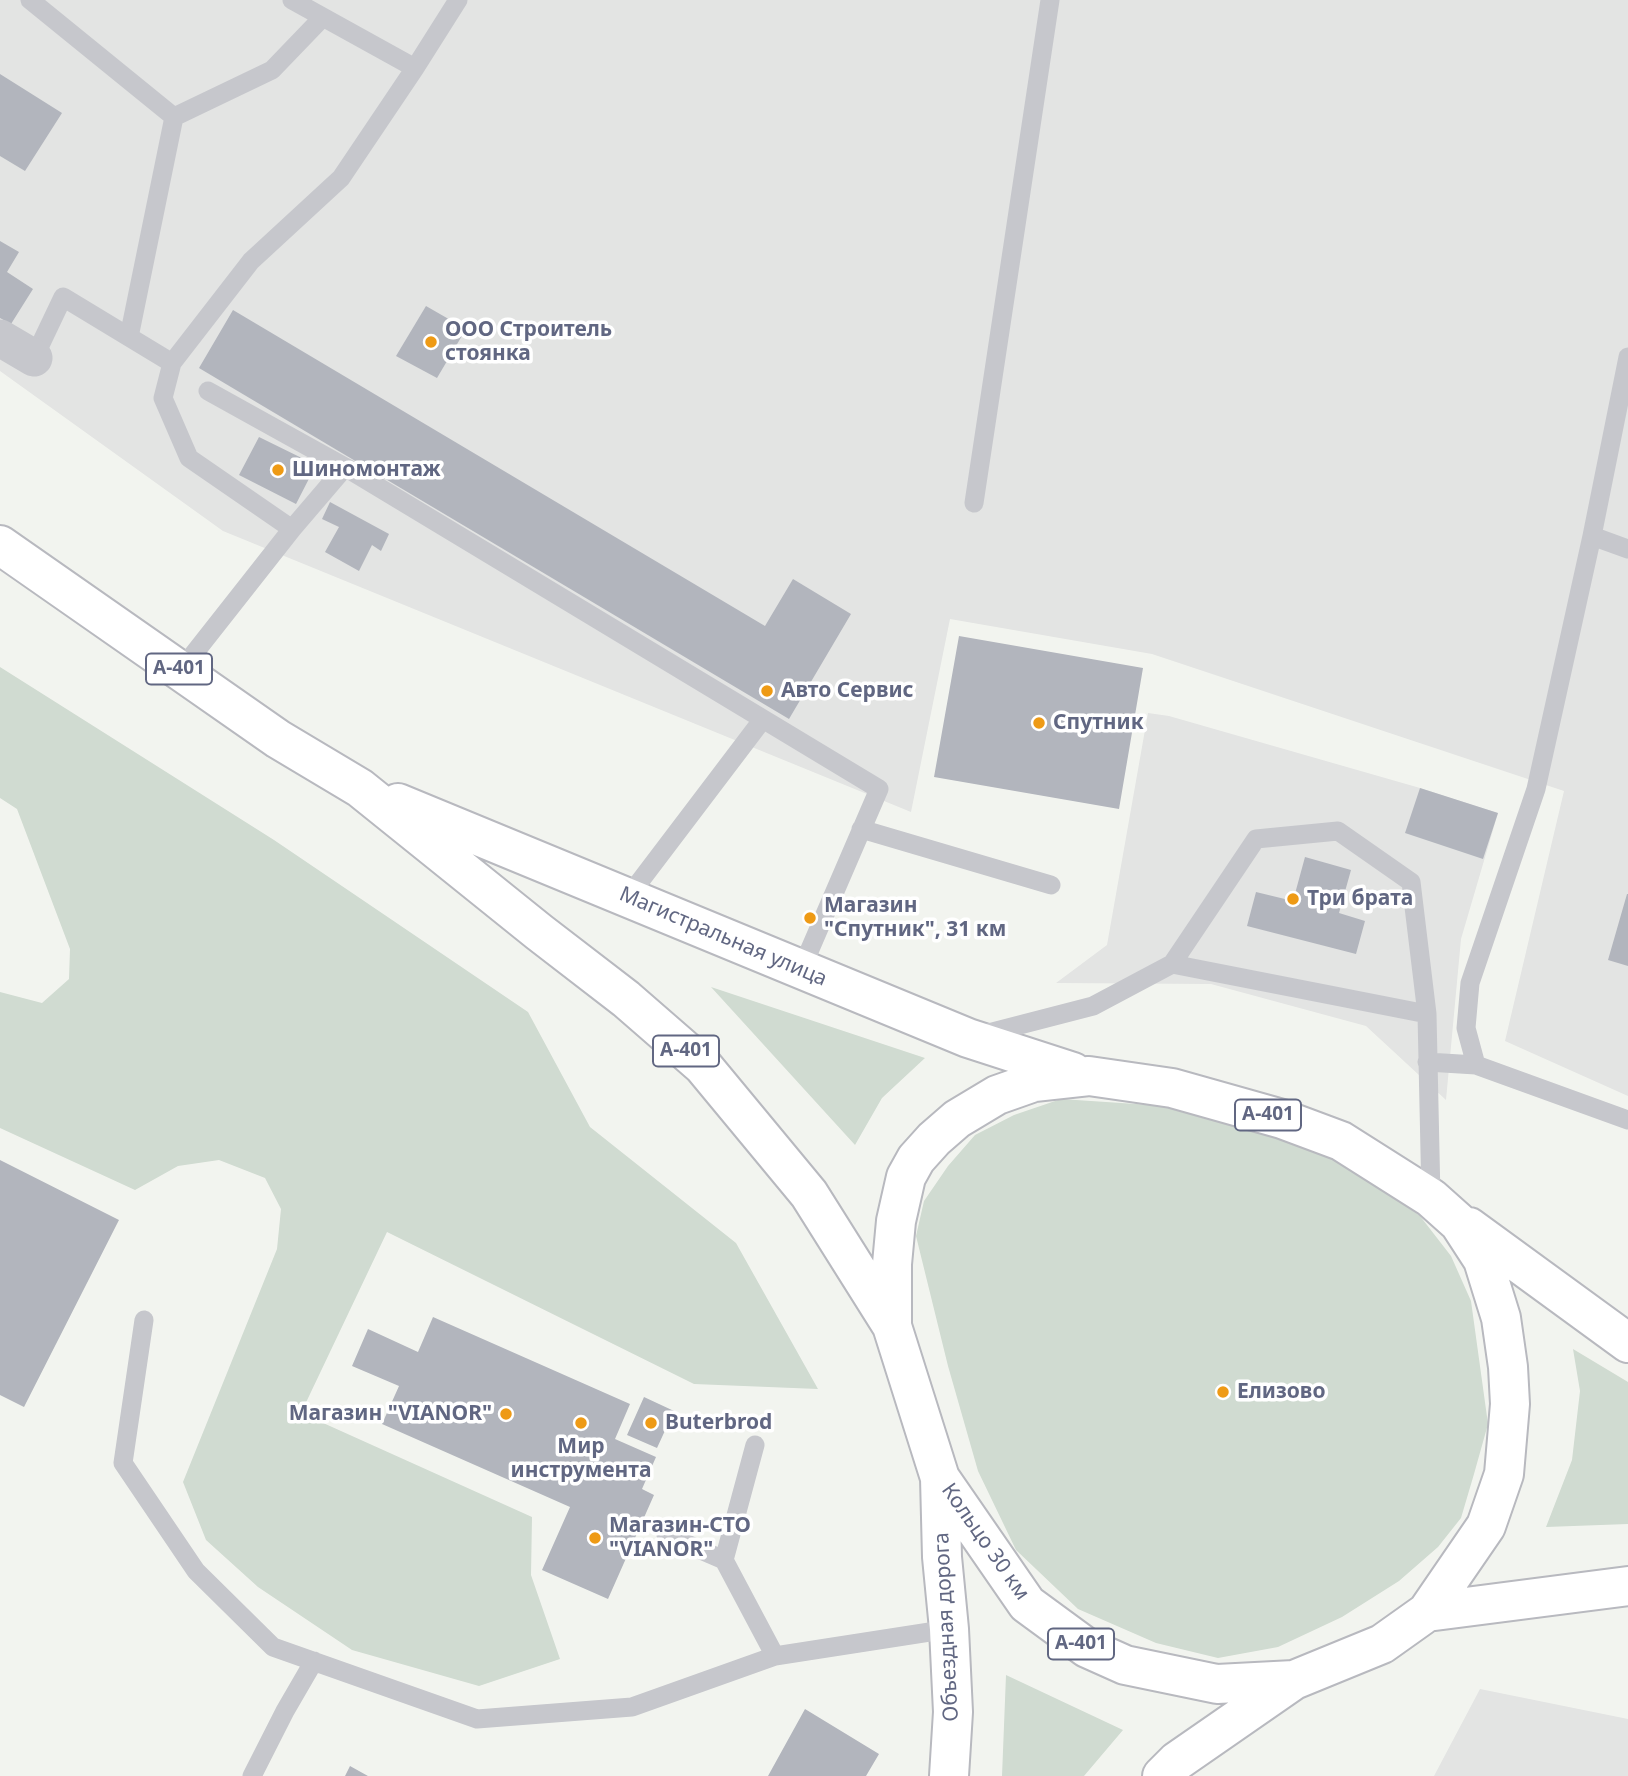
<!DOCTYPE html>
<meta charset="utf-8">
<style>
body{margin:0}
canvas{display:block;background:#f2f4ef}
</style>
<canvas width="1628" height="1776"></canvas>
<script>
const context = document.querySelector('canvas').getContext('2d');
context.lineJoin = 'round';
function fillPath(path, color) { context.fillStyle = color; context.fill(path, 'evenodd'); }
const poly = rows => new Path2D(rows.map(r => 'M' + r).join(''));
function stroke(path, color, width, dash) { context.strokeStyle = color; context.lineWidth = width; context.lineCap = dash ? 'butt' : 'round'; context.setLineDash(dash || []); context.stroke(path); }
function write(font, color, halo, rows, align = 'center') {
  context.font = font + ' "Noto Sans",sans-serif'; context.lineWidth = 7; context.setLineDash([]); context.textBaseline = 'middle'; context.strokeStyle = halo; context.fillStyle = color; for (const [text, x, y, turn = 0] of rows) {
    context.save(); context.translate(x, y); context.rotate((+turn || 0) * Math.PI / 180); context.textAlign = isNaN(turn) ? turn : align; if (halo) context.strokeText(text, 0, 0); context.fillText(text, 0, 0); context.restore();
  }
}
fillPath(poly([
 [0,0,1628,0,1628,1096,1505,1041,1564,791,1152,654,950,619,911,812,223,531,0,371],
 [1148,713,1169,716,1420,788,1498,813,1461,939,1446,1100,1366,1026,1211,984,1056,983,1107,945],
 [1480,1689,1628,1719,1628,1776,1434,1776]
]), '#e3e4e3');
fillPath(poly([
 [0,667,274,840,528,1012,590,1127,736,1243,818,1389,694,1384,387,1232,301,1413,532,1517,531,1575,560,1659,479,1686,352,1650,258,1587,206,1540,183,1482,277,1249,281,1209,265,1178,219,1160,178,1166,135,1190,0,1128,0,992,42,1003,69,979,70,949,17,809,0,798],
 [711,987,925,1058,882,1098,855,1145],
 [1061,1099,1166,1106,1245,1125,1348,1165,1420,1216,1451,1256,1471,1301,1488,1424,1474,1474,1461,1518,1438,1547,1399,1581,1342,1617,1278,1647,1218,1658,1156,1643,1078,1609,1016,1550,978,1471,948,1366,916,1236,924,1201,948,1166,975,1135,1014,1115],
 [1573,1349,1628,1382,1628,1524,1546,1527,1572,1460,1580,1391],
 [1006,1675,1123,1730,1084,1776,1002,1776]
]), '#d0dbd1');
fillPath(poly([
 [0,74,62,113,25,171,0,156],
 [0,241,19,252,7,272,33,289,11,324,0,318],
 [426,306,466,329,437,378,396,356],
 [233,310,765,626,793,579,851,614,789,719,199,368],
 [259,437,316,465,296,504,239,475],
 [330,502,389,534,381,551,372,545,359,571,325,552,339,527,322,519],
 [959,636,1143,668,1119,809,934,777],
 [1420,788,1498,813,1483,859,1405,833],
 [1305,857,1351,870,1339,913,1365,921,1356,954,1247,926,1256,892,1293,901],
 [1627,894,1628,894,1628,966,1608,960],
 [0,1160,119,1220,24,1407,0,1395],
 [433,1317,630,1404,615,1439,656,1457,642,1489,654,1495,608,1599,542,1570,570,1507,382,1424,399,1386,352,1366,368,1329,418,1352],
 [644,1397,674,1411,657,1448,627,1435],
 [805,1709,879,1754,866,1776,768,1776],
 [350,1766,368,1776,345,1776]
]), '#b2b5bd');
const primary = poly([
 [0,545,278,739,360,788,539,932,626,999,703,1066,809,1194,892,1326],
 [398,803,968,1038,1073,1072],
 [1089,1076,1172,1088,1282,1119,1341,1141,1431,1198,1459,1223,1483,1260,1501,1318,1508,1367,1510,1404,1504,1474,1486,1526,1427,1612,1382,1644,1294,1680,1217,1684,1125,1665,1087,1648,1027,1604,940,1478,892,1326,892,1264,896,1221,906,1177,916,1159,934,1139,957,1119,997,1095,1034,1082,1089,1076],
 [1469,1227,1628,1343],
 [940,1478,942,1557,949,1629,953,1712,949,1776],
 [1427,1612,1628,1586],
 [1162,1776,1177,1761,1294,1680]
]);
stroke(primary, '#b8b9bf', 42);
stroke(poly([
 [30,0,174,117],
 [292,0,415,68],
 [129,337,174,117,272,70,323,17],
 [34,358,63,297,172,363],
 [208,391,345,467,879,789,801,970],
 [974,503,1050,0],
 [292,529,189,458,163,398,172,363,251,261,341,178,415,68,458,0],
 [1592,536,1628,549],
 [181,670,292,529,345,467],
 [861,829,1051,885],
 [628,897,763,719],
 [1172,964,1256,839,1338,831,1411,882,1427,1014],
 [977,1036,1093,1006,1172,964,1427,1014,1431,1198],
 [1427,1062,1476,1065,1628,1120],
 [1476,1065,1466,1028,1470,983,1536,789,1592,536,1628,357],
 [144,1320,123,1463,196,1571,273,1647,477,1719,632,1707,775,1656,949,1629],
 [666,1535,724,1560,775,1656],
 [724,1560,755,1445],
 [252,1776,285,1711,314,1661]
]), '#c6c7cc', 19);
stroke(poly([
 [0,338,34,358]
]), '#c6c7cc', 37);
stroke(primary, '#fff', 38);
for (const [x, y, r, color] of [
 [431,342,7,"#ee9a15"],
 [278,470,7,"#ee9a15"],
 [767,691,7,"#ee9a15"],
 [1039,723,7,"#ee9a15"],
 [1293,899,7,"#ee9a15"],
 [810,918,7,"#ee9a15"],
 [1223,1392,7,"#ee9a15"],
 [506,1414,7,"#ee9a15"],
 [581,1423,7,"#ee9a15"],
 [651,1423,7,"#ee9a15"],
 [595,1538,7,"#ee9a15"]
]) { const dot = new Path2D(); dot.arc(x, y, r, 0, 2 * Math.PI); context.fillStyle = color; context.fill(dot); stroke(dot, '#fff', 2.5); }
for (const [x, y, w] of [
 [179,669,66],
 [686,1051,66],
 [1268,1115,66],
 [1081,1644,66]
]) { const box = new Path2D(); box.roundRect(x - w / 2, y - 15.5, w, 31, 5); context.fillStyle = '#fff'; context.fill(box); stroke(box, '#616782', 2); }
write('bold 19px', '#616782', null, [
 ["А-401",179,669],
 ["А-401",686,1051],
 ["А-401",1268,1115],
 ["А-401",1081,1644]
]);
write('bold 21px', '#616782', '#fff', [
 ["ООО Строитель",445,330],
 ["стоянка",445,354],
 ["Шиномонтаж",292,470],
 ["Авто Сервис",781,691],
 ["Спутник",1053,723],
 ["Три брата",1307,899],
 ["Магазин",824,906],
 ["\"Спутник\", 31 км",824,930],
 ["Елизово",1237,1392],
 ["Магазин \"VIANOR\"",492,1414,"right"],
 ["Buterbrod",665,1423],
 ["Мир",581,1447,"center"],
 ["инструмента",581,1471,"center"],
 ["Магазин-СТО",609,1526],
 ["\"VIANOR\"",609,1550]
], 'left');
write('21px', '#616782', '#fff', [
 ["Магистральная улица",723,937,23],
 ["Кольцо 30 км",985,1542,55],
 ["Объездная дорога",947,1627,-93]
]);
</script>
